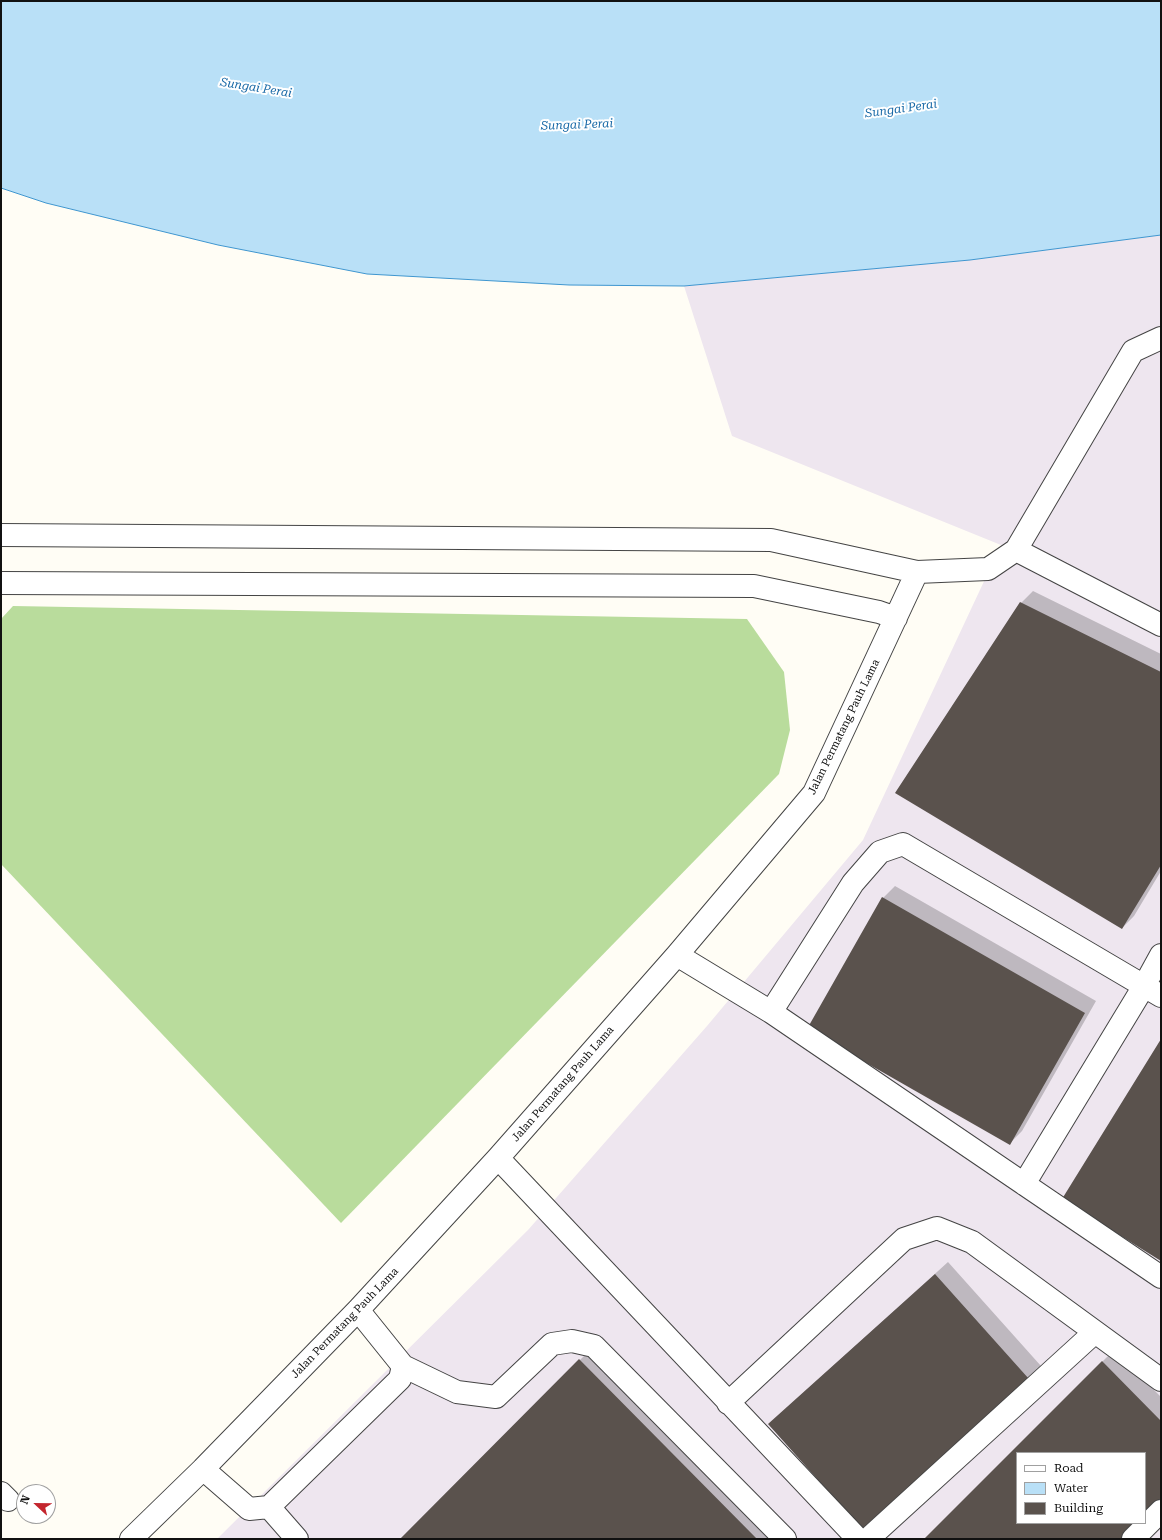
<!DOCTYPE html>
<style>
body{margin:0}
#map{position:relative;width:1162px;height:1540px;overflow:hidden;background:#fffdf5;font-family:"Roboto Serif",serif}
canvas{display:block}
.frame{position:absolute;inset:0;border:2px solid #111;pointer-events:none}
.legend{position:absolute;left:1016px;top:1452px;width:130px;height:72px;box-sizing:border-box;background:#fff;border:1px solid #a0a0a0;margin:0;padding:5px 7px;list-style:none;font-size:12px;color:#111}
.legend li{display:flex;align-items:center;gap:8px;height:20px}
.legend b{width:20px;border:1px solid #a0a0a0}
.north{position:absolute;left:16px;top:1484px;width:40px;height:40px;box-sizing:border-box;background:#fff;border:1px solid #a0a0a0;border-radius:50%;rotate:292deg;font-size:11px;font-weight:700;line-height:16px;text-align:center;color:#111}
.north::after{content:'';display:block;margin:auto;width:14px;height:18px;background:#c4262e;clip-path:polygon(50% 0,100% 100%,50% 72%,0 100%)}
</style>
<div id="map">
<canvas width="1162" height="1540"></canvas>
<div class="frame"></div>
<ul class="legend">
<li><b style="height:5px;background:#fff"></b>Road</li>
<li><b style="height:11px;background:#b9e0f7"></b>Water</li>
<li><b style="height:11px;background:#5a524d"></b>Building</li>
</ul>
<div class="north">N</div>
</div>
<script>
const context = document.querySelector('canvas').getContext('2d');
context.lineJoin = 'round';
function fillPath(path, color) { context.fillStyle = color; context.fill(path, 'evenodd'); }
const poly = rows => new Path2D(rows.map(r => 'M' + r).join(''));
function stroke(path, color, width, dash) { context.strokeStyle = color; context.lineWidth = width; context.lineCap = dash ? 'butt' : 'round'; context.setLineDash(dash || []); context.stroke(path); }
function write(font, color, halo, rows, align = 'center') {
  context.font = font + ' "Roboto Serif",serif'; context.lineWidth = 4; context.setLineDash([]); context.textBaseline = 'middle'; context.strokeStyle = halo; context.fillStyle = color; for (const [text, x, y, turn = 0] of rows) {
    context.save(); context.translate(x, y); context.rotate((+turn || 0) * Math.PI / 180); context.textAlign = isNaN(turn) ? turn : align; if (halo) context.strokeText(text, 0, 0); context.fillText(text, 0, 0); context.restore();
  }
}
fillPath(poly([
 [1161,235,1161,1539,217,1539,528,1230,707,1026,863,840,1001,545,732,436,684,286,970,260],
 [1017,1453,1145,1453,1145,1523,1017,1523]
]), '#eee6ef');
fillPath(poly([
 [13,606,747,619,784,672,790,730,779,774,341,1223,1,864,1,619]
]), '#b9dc9c');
const water = poly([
 [1,1,1161,1,1161,235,970,260,684,286,569,285,367,274,218,245,46,203,1,188,1,1]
]);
fillPath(water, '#b9e0f7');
stroke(water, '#3f96cf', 1);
fillPath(poly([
 [1033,591,1161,654,1161,871,1134,916,1122,928,1021,603],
 [895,886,1096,1001,1022,1131,1010,1143,883,898],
 [948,1262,1041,1366,1029,1378,769,1424],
 [592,1348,781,1539,401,1539],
 [1114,1350,1161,1397,1161,1497,1145,1453,1017,1453,1017,1523,1119,1539,925,1539]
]), '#0003');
fillPath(poly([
 [1020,602,1161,672,1161,865,1122,929,895,793],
 [882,897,1085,1013,1010,1145,807,1029],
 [1161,1039,1161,1261,1062,1199],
 [935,1274,1029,1379,862,1529,768,1424],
 [579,1359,757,1539,400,1539],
 [1102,1361,1161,1421,1161,1498,1145,1514,1145,1453,1017,1453,1017,1523,1136,1523,1120,1539,924,1539]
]), '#5a524d');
const minor = poly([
 [1,535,771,540,917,572,988,569,1016,550,1133,351,1161,338],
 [1016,550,1161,625],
 [1,583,754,586,879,612,896,618],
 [677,955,771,1012,1161,1277],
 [771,1012,853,883,880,852,903,844,1161,996],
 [498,1158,858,1539],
 [1024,1184,1144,986,1161,955],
 [403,1366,457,1392,496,1397,552,1344,572,1341,594,1346,785,1539],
 [728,1403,904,1239,937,1228,972,1242,1161,1380],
 [203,1469,249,1509,269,1507,400,1379,403,1366,358,1310],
 [1,1493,8,1500],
 [269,1507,297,1539],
 [131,1539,203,1469,358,1310,498,1158,677,955,814,793,917,572],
 [868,1539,1095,1332],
 [1133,1539,1161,1511]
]);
stroke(minor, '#444', 24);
stroke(minor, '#fff', 22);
write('11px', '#111', '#fff', [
 ["Jalan Permatang Pauh Lama",844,727,-64],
 ["Jalan Permatang Pauh Lama",563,1084,-49],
 ["Jalan Permatang Pauh Lama",345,1323,-46]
]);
write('italic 12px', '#1768a6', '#fff', [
 ["Sungai Perai",256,88,9],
 ["Sungai Perai",901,109,-8],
 ["Sungai Perai",577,125,-2]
]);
</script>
